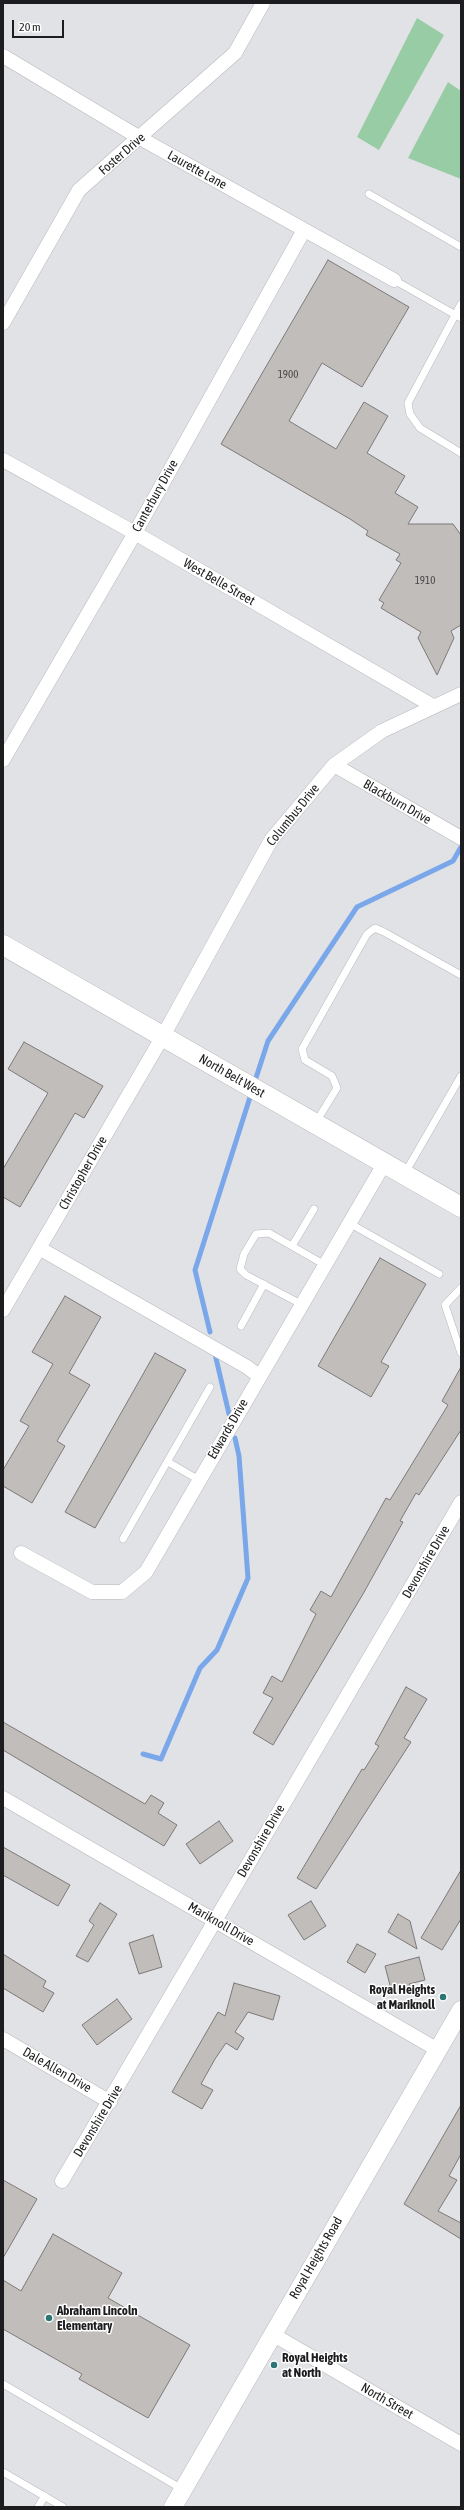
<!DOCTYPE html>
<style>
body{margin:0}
#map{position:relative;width:464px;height:2510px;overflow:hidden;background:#e1e2e6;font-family:"Asap Condensed",sans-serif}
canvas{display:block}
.frame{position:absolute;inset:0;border:4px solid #1d1d1f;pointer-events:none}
.scale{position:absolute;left:12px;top:20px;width:52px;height:18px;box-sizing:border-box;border:2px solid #1d1d1f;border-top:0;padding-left:5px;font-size:12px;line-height:14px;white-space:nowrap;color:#1d1d1f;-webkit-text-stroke:3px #fff;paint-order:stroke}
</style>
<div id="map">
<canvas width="464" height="2510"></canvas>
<div class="frame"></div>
<div class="scale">20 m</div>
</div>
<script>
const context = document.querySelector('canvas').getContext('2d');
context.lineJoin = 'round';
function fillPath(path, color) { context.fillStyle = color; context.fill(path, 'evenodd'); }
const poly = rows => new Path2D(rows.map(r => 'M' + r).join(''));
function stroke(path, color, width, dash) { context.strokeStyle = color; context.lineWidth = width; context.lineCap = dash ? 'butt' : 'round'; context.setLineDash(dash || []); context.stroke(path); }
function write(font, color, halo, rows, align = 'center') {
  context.font = font + ' "Asap Condensed",sans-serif'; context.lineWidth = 3; context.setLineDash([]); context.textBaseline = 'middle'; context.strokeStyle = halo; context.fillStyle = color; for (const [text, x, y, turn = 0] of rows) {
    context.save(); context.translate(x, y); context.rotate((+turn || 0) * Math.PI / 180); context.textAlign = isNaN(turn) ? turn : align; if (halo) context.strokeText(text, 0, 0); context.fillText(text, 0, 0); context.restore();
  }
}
fillPath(poly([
 [417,18,444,35,379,150,357,137],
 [448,82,461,91,461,179,408,158]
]), '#98cca4');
stroke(poly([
 [254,1084,268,1041,357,907,453,861,461,847],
 [210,1332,195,1270,252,1091],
 [215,1354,229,1414],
 [143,1754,161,1759,200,1668,217,1650,248,1578,239,1456,235,1438]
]), '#7aa7e9', 5);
const building = poly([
 [328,260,409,307,362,387,322,363,289,421,336,449,364,402,388,416,367,453,405,476,395,493,418,507,408,524,453,524,461,535,461,625,451,631,454,638,437,675,418,638,421,632,381,608,384,603,379,600,401,563,396,560,400,554,366,535,368,531,350,519,221,444,328,260],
 [24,1042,103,1086,84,1118,75,1113,20,1207,3,1197,3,1169,48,1093,8,1069,24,1042],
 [380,1258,426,1284,381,1362,389,1366,371,1397,318,1366,380,1258],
 [65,1296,101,1317,69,1373,90,1385,57,1441,65,1446,32,1503,3,1486,3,1470,29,1426,20,1421,53,1364,32,1352,65,1296],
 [155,1353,186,1370,95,1528,65,1512,155,1353],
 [461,1367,461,1430,419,1495,416,1493,400,1521,403,1522,363,1594,273,1745,253,1733,273,1698,263,1693,272,1676,282,1682,316,1614,310,1610,321,1591,331,1597,386,1498,390,1500,448,1405,442,1401,461,1367],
 [406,1687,427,1699,404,1738,411,1742,316,1889,297,1878,362,1769,364,1770,379,1746,375,1744,406,1687],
 [3,1722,145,1804,151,1795,164,1803,158,1813,177,1825,164,1846,3,1750,3,1722],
 [219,1821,233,1841,200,1864,186,1844,219,1821],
 [3,1847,70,1885,58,1906,3,1875,3,1847],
 [461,1870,461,1919,442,1950,421,1938,461,1870],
 [311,1901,326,1926,304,1940,288,1915,311,1901],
 [100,1903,117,1914,88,1962,76,1956,94,1925,89,1921,100,1903],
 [398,1914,410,1921,417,1949,388,1932,398,1914],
 [153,1935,162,1967,139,1974,129,1943,153,1935],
 [357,1944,376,1954,365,1973,347,1962,357,1944],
 [3,1954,46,1981,43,1987,54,1993,43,2012,3,1988,3,1954],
 [419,1957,425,1980,409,1984,411,1989,392,1993,385,1966,419,1957],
 [234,1983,280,1996,273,2020,248,2012,235,2032,244,2038,237,2050,226,2043,215,2059,201,2084,213,2090,202,2109,172,2092,218,2012,225,2016,234,1983],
 [117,1999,132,2019,97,2045,82,2025,117,1999],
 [461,2105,461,2154,449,2176,457,2180,438,2211,461,2223,461,2239,404,2204,461,2105],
 [3,2180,37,2199,3,2258,3,2180],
 [53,2234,122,2273,108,2298,190,2345,148,2418,79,2379,82,2374,3,2329,3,2280,21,2291,53,2234]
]);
fillPath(building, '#c1bdbb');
stroke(building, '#7e7978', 1);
const service = poly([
 [369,194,461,247],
 [394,280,461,318],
 [461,304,408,403,410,414,420,428,461,453],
 [316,1122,337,1088,332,1076,305,1060,302,1049,367,934,375,928,384,932,461,975],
 [405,1173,461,1076],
 [349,1223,439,1274],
 [292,1246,314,1209],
 [461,1288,445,1305,461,1353],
 [301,1304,246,1275,240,1269,244,1254,256,1234,269,1233,325,1265],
 [241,1326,264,1284],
 [168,1462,199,1480],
 [123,1539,210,1387],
 [3,2384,182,2489],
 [3,2472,63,2507],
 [38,2507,45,2496]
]);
const minor = poly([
 [3,56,140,138,394,280],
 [3,323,79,190,235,53,263,3],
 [3,460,135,533,433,706],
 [3,760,135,533,304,230],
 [334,765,461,838],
 [39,1248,247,1367,259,1376],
 [3,1310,163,1036,271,840,334,765,382,731,461,694],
 [21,1553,92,1592,122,1592,146,1572,384,1164],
 [3,1798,438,2050],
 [3,2039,110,2102],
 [62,2181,461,1502],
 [272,2334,461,2444]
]);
const tertiary = poly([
 [173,2507,461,2010]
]);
const secondary = poly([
 [3,945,461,1207]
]);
stroke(service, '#b8b9bd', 8);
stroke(minor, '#b8b9bd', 15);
stroke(tertiary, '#b8b9bd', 19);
stroke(secondary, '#b8b9bd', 21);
stroke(service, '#fff', 7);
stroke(minor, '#fff', 14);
stroke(tertiary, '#fff', 18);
stroke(secondary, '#fff', 20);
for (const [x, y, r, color] of [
 [443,1997,4,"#2c7674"],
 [49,2318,4,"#2c7674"],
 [274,2365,4,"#2c7674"]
]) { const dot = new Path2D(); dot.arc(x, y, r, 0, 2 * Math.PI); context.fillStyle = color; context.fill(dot); stroke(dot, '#fff', 1.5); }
write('11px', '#464546', null, [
 ["1900",288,375],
 ["1910",425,581]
]);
write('13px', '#1d1d1f', '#fff', [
 ["Foster Drive",122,154,-41],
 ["Laurette Lane",197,170,29],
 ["Canterbury Drive",155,496,-61],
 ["West Belle Street",219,582,30],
 ["Blackburn Drive",397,802,30],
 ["Columbus Drive",293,815,-51],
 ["North Belt West",232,1076,30],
 ["Christopher Drive",83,1173,-60],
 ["Edwards Drive",228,1429,-60],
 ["Devonshire Drive",426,1562,-60],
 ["Devonshire Drive",261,1841,-60],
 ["Mariknoll Drive",221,1924,30],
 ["Dale Allen Drive",57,2070,30],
 ["Devonshire Drive",98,2121,-59],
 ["Royal Heights Road",316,2258,-60],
 ["North Street",387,2401,30]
]);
write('bold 13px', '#1d1d1f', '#fff', [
 ["Royal Heights",435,1990,"right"],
 ["at Mariknoll",435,2005,"right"],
 ["Abraham Lincoln",57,2311],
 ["Elementary",57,2326],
 ["Royal Heights",282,2358],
 ["at North",282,2373]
], 'left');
</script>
